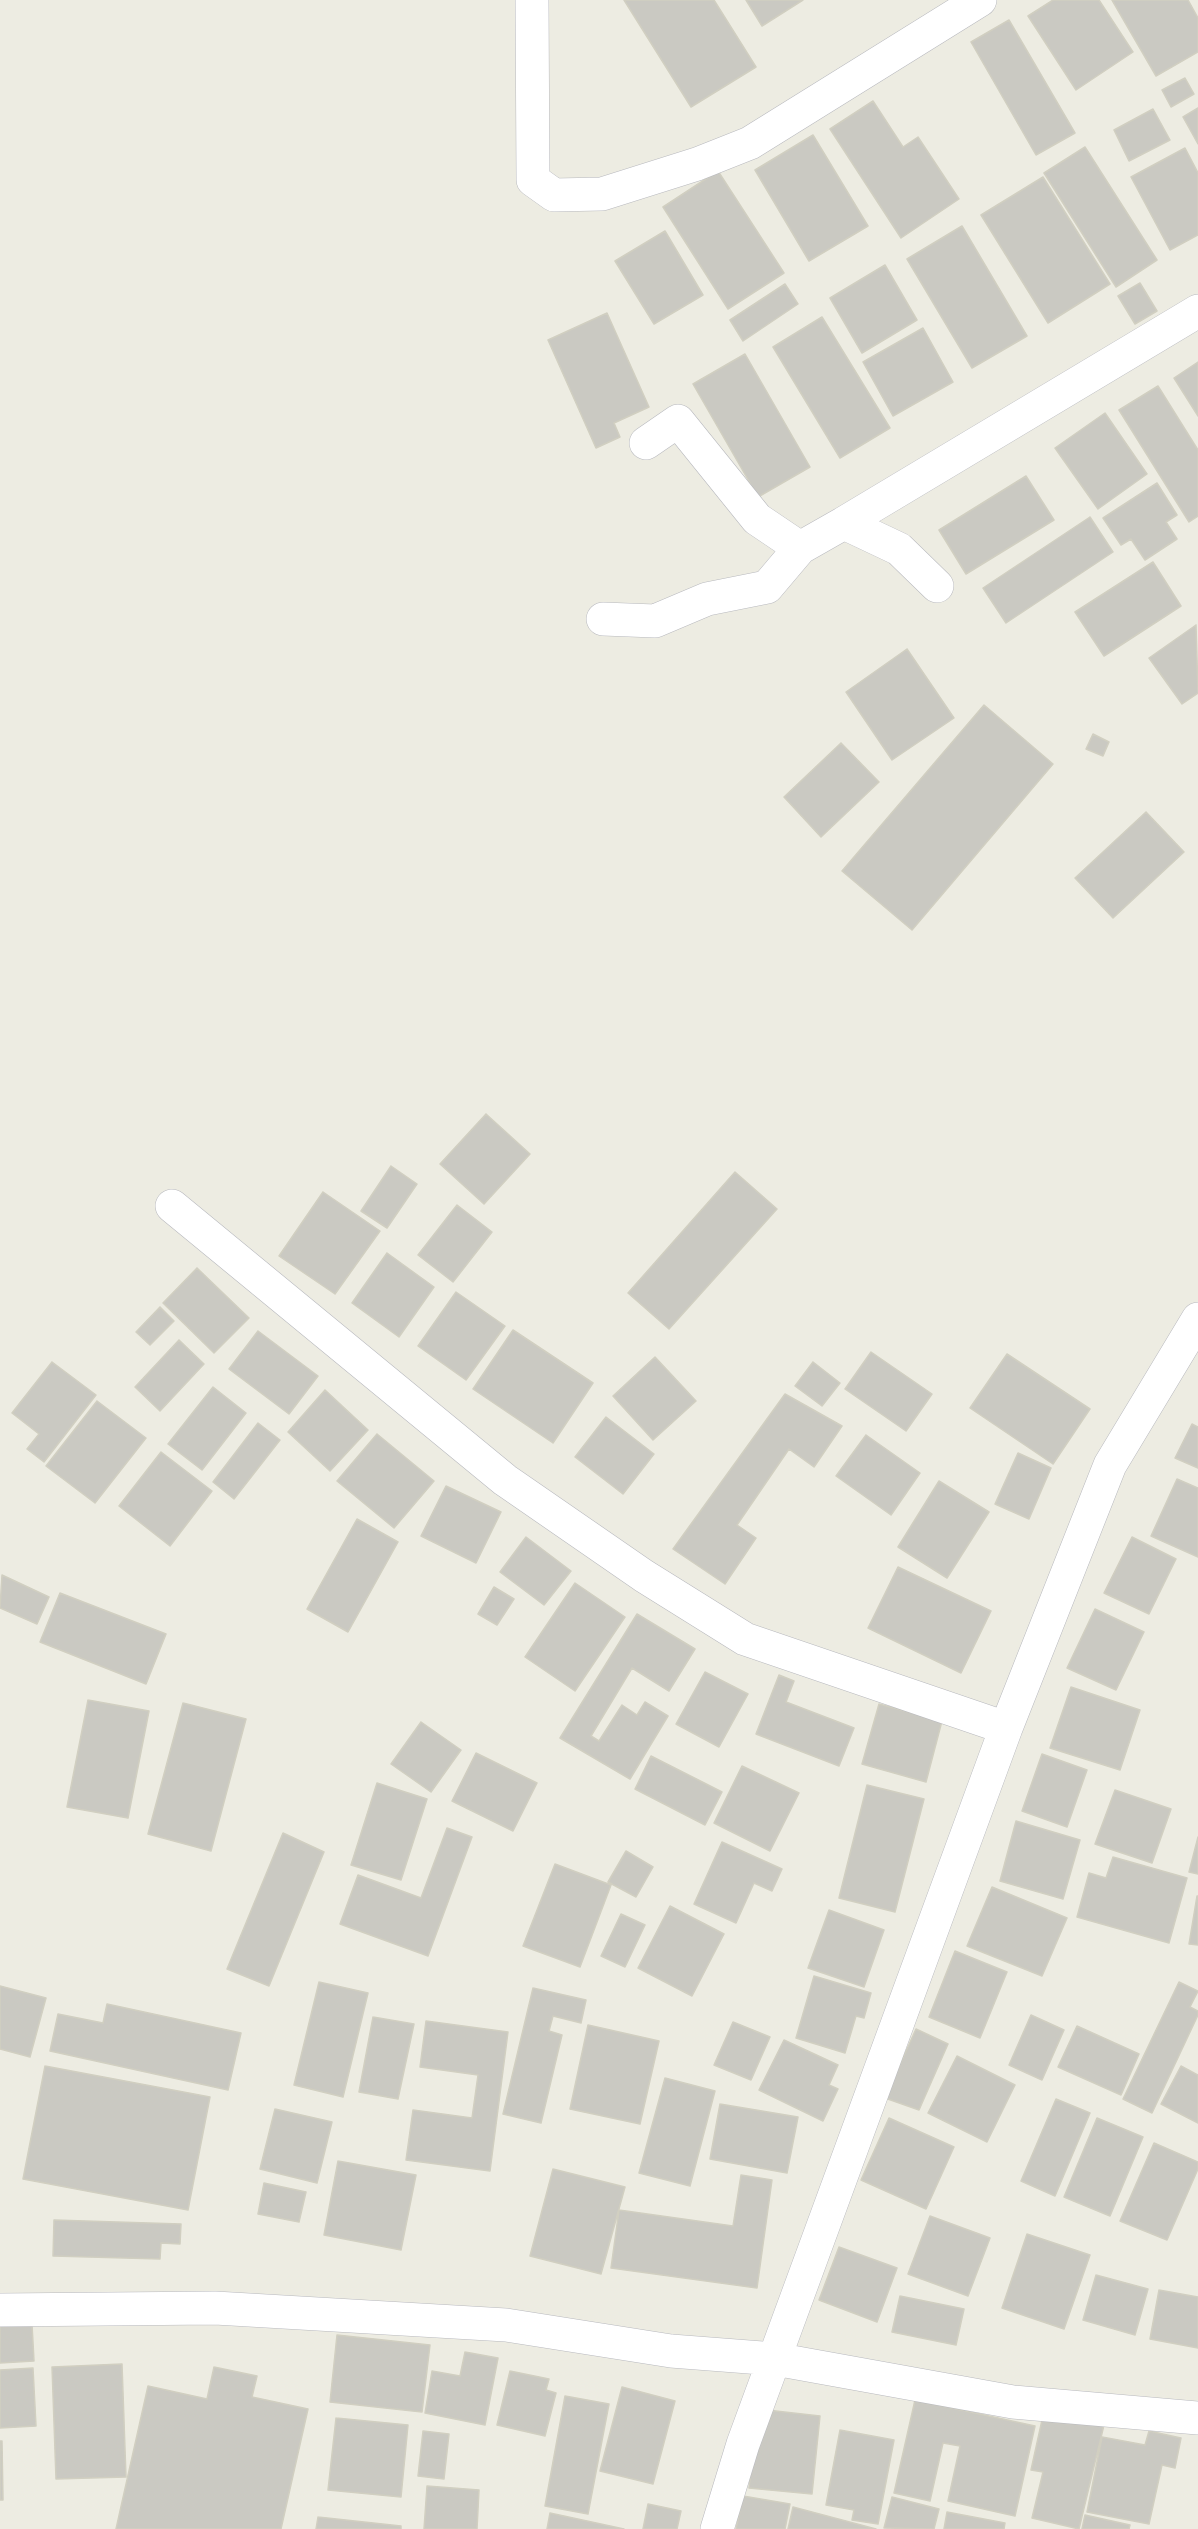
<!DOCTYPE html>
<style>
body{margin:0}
canvas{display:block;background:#edece2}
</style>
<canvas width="1198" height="2529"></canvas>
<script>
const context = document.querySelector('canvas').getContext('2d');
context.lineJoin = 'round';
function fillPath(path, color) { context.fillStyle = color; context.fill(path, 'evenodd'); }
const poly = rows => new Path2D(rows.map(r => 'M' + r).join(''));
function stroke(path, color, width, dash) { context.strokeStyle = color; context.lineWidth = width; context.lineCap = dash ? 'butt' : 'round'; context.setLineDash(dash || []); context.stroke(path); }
const building = poly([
 [624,0,714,0,756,67,691,107,624,0],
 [746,0,803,0,762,26,746,0],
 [1053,0,1099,0,1133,52,1076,90,1028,16,1053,0],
 [1112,0,1188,0,1198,18,1198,52,1156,76,1112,0],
 [1009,20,1075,133,1036,155,971,42,1009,20],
 [1185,78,1194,94,1171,107,1162,90,1185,78],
 [873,101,903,147,918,137,959,199,901,238,830,129,873,101],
 [1198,108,1198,144,1183,117,1198,108],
 [1153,109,1170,140,1129,161,1114,130,1153,109],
 [813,135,868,226,809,261,755,170,813,135],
 [1085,147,1157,260,1116,287,1044,173,1085,147],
 [1185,148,1198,173,1198,235,1170,250,1131,177,1185,148],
 [718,171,784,273,728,309,663,207,718,171],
 [1043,177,1110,284,1048,323,981,215,1043,177],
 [962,226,1027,336,972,368,907,259,962,226],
 [665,231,703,295,654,324,615,261,665,231],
 [885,265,917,320,862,353,830,298,885,265],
 [1140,283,1157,311,1135,324,1118,296,1140,283],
 [785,284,798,304,743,341,730,320,785,284],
 [607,313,649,407,614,423,620,437,596,448,548,340,607,313],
 [822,317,890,428,840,458,773,347,822,317],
 [923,328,953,382,893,416,863,362,923,328],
 [745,354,810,467,758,497,693,384,745,354],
 [1198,362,1198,416,1174,378,1198,362],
 [1158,386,1198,450,1198,516,1189,522,1119,410,1158,386],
 [1105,413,1147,474,1098,509,1055,448,1105,413],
 [1026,476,1054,520,966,574,939,530,1026,476],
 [1157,483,1177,515,1166,522,1177,539,1145,560,1131,539,1121,545,1103,518,1157,483],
 [1090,517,1113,552,1006,623,983,588,1090,517],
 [1153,562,1181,606,1104,656,1075,612,1153,562],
 [1196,625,1198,693,1182,704,1149,658,1196,625],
 [907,649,954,718,892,760,846,692,907,649],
 [984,705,1053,764,912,930,842,871,984,705],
 [1093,734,1109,742,1103,756,1086,749,1093,734],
 [841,743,879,782,821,837,784,797,841,743],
 [1146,812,1184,852,1113,918,1075,878,1146,812],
 [486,1114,530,1154,484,1204,440,1164,486,1114],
 [391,1166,417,1184,387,1228,361,1211,391,1166],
 [735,1172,777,1209,669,1329,628,1293,735,1172],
 [323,1192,380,1231,335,1294,279,1256,323,1192],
 [457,1205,492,1232,453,1282,418,1255,457,1205],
 [387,1253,434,1287,399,1337,352,1303,387,1253],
 [197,1268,249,1318,214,1353,163,1303,197,1268],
 [456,1292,505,1326,466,1380,418,1346,456,1292],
 [160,1307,174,1321,150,1345,136,1332,160,1307],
 [513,1330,593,1383,553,1443,473,1389,513,1330],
 [258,1331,318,1376,289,1414,229,1369,258,1331],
 [179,1340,204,1364,160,1411,135,1387,179,1340],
 [871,1352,932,1394,906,1431,845,1389,871,1352],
 [1007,1354,1090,1409,1053,1464,970,1408,1007,1354],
 [655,1357,696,1401,653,1440,613,1396,655,1357],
 [52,1362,96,1395,44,1462,27,1449,39,1434,12,1413,52,1362],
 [813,1362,840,1383,822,1406,795,1386,813,1362],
 [213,1387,246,1413,202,1470,168,1444,213,1387],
 [325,1390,368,1430,330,1471,288,1432,325,1390],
 [785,1394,842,1426,814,1467,789,1449,737,1525,756,1538,725,1584,673,1549,785,1394],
 [97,1401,146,1438,95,1503,46,1466,97,1401],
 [606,1417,654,1454,623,1494,575,1457,606,1417],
 [258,1423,280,1440,234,1499,213,1482,258,1423],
 [1192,1424,1198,1427,1198,1468,1175,1458,1192,1424],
 [377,1434,434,1481,394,1528,337,1481,377,1434],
 [866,1435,920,1473,891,1515,836,1476,866,1435],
 [161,1452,212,1491,170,1546,119,1506,161,1452],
 [1018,1453,1051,1468,1029,1519,995,1504,1018,1453],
 [1177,1479,1198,1488,1198,1557,1151,1536,1177,1479],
 [939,1481,989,1512,947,1578,898,1547,939,1481],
 [446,1486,501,1512,476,1563,421,1536,446,1486],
 [357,1519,398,1542,348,1632,307,1609,357,1519],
 [526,1537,571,1571,544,1605,500,1572,526,1537],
 [1132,1537,1176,1559,1149,1614,1104,1593,1132,1537],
 [898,1567,991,1611,961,1673,868,1628,898,1567],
 [2,1575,49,1597,37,1624,0,1608,2,1575],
 [575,1583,625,1617,575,1691,525,1657,575,1583],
 [494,1587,514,1599,497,1625,478,1614,494,1587],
 [60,1593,166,1634,146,1684,40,1642,60,1593],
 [1095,1609,1144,1632,1116,1690,1067,1668,1095,1609],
 [637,1614,695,1649,669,1691,632,1668,591,1736,599,1741,622,1705,637,1715,645,1702,668,1716,630,1779,560,1738,637,1614],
 [705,1672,748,1694,719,1747,676,1724,705,1672],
 [779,1675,794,1681,786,1702,854,1728,839,1766,756,1734,779,1675],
 [1071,1687,1140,1710,1120,1770,1050,1748,1071,1687],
 [88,1700,149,1711,128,1818,67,1807,88,1700],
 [183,1703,246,1719,211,1851,148,1834,183,1703],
 [879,1704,942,1721,926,1782,862,1764,879,1704],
 [421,1722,461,1750,431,1792,391,1764,421,1722],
 [476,1753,537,1783,513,1831,452,1801,476,1753],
 [1042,1754,1087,1770,1067,1827,1022,1811,1042,1754],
 [651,1756,722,1792,705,1825,635,1789,651,1756],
 [742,1766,799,1793,770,1851,714,1823,742,1766],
 [377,1783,427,1799,401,1880,351,1865,377,1783],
 [867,1785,924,1799,895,1912,839,1898,867,1785],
 [1115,1790,1171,1809,1152,1863,1095,1844,1115,1790],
 [1016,1821,1080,1840,1063,1899,1000,1881,1016,1821],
 [447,1828,472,1837,428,1956,340,1924,358,1875,421,1898,447,1828],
 [283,1833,324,1852,269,1986,227,1969,283,1833],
 [1198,1837,1198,1874,1189,1872,1198,1837],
 [722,1842,782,1869,772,1891,754,1883,736,1923,694,1904,722,1842],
 [626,1851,653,1867,636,1897,608,1882,626,1851],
 [1113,1857,1187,1878,1169,1943,1077,1917,1089,1873,1106,1878,1113,1857],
 [555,1864,611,1885,580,1967,523,1946,555,1864],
 [992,1887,1067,1918,1042,1976,967,1946,992,1887],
 [1197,1896,1198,1896,1198,1945,1189,1944,1197,1896],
 [670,1906,724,1934,692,1996,638,1968,670,1906],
 [829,1910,884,1930,864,1987,808,1968,829,1910],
 [621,1914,645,1925,625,1967,601,1956,621,1914],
 [955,1951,1007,1972,980,2038,929,2017,955,1951],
 [814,1976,871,1993,864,2018,856,2016,845,2053,796,2038,814,1976],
 [319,1982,368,1993,343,2097,294,2085,319,1982],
 [1179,1982,1198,1991,1190,2007,1198,2011,1198,2015,1152,2113,1123,2099,1179,1982],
 [0,1986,46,1998,30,2057,0,2049,0,1986],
 [533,1988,586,2000,581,2023,553,2016,549,2031,562,2035,541,2123,503,2114,533,1988],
 [107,2004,241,2033,228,2090,50,2051,58,2014,103,2023,107,2004],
 [1031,2015,1064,2030,1042,2080,1009,2065,1031,2015],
 [373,2017,414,2024,398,2099,359,2092,373,2017],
 [426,2021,508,2032,490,2171,406,2160,413,2110,472,2118,478,2075,420,2067,426,2021],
 [733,2022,770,2037,751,2080,714,2065,733,2022],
 [588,2025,659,2041,640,2124,570,2109,588,2025],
 [1077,2026,1139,2054,1121,2095,1058,2067,1077,2026],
 [916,2029,948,2044,919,2110,885,2098,916,2029],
 [784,2040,838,2065,829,2085,838,2089,823,2121,759,2090,784,2040],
 [957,2056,1015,2085,987,2142,928,2113,957,2056],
 [45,2066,210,2097,188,2210,23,2179,45,2066],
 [1181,2066,1198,2075,1198,2123,1161,2104,1181,2066],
 [665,2078,715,2091,690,2186,639,2173,665,2078],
 [1056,2099,1090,2113,1055,2196,1021,2181,1056,2099],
 [720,2104,798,2117,787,2173,710,2159,720,2104],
 [275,2109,332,2122,317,2183,260,2169,275,2109],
 [889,2118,954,2147,926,2209,861,2180,889,2118],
 [1097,2118,1143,2137,1110,2216,1064,2197,1097,2118],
 [1154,2143,1198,2162,1198,2169,1167,2240,1120,2221,1154,2143],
 [338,2161,416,2175,401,2250,324,2235,338,2161],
 [553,2169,625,2187,601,2274,530,2256,553,2169],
 [741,2175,772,2180,757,2288,611,2268,619,2210,733,2226,741,2175],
 [264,2183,306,2192,299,2222,258,2214,264,2183],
 [930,2216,990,2238,968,2296,908,2274,930,2216],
 [54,2220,181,2224,180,2244,161,2243,160,2259,53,2256,54,2220],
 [1027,2234,1090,2255,1064,2329,1002,2308,1027,2234],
 [839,2247,897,2268,877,2322,819,2300,839,2247],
 [1096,2275,1148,2289,1135,2335,1083,2320,1096,2275],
 [1159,2290,1198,2297,1198,2348,1150,2339,1159,2290],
 [900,2296,964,2309,956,2345,892,2332,900,2296],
 [32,2324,34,2361,0,2363,0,2325,32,2324],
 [337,2335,430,2345,422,2412,330,2402,337,2335],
 [465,2352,498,2358,485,2425,425,2413,432,2371,460,2376,465,2352],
 [122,2364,126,2477,56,2479,52,2367,122,2364],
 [214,2367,257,2376,252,2397,308,2409,281,2529,116,2529,148,2386,207,2399,214,2367],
 [33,2368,36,2426,0,2428,0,2370,33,2368],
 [510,2371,549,2379,546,2390,556,2393,545,2436,497,2425,510,2371],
 [622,2387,675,2401,653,2484,600,2471,622,2387],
 [565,2396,609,2404,588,2514,545,2506,565,2396],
 [915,2400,1035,2426,1015,2516,948,2501,960,2446,943,2443,930,2501,894,2493,915,2400],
 [758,2409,820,2416,812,2494,749,2488,758,2409],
 [1044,2411,1104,2425,1079,2529,1032,2518,1043,2472,1031,2470,1044,2411],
 [336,2418,408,2425,401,2497,328,2490,336,2418],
 [840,2430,894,2440,878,2524,852,2520,854,2510,826,2505,840,2430],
 [423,2431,449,2434,444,2479,418,2476,423,2431],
 [1149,2431,1181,2438,1175,2468,1162,2465,1149,2524,1087,2512,1102,2437,1145,2445,1149,2431],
 [0,2441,2,2441,3,2500,0,2500,0,2441],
 [427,2486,479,2490,477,2529,424,2529,427,2486],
 [743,2496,790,2504,785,2529,736,2529,743,2496],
 [892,2497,939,2509,934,2529,884,2528,892,2497],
 [648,2504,681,2511,677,2529,643,2529,648,2504],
 [793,2507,876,2529,788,2529,793,2507],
 [947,2512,1005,2523,1004,2529,944,2529,947,2512],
 [550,2513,624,2529,547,2529,550,2513],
 [1085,2515,1130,2525,1129,2529,1082,2529,1085,2515],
 [318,2517,401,2526,401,2529,316,2529,318,2517]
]);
fillPath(building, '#cac9c2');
stroke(building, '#d1cfc1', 1.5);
const minor = poly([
 [532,0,533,180,554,195,602,194,697,164,750,143,980,0],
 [646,443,678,421,757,519,800,548,844,523,899,549,937,586],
 [844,523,1198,311],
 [603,619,655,621,707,599,767,587,800,548],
 [172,1206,505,1480,644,1576,745,1639,1006,1728],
 [0,2310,215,2308,506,2325,671,2351,775,2359,1013,2402,1198,2418],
 [717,2529,743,2444,1006,1728,1110,1465,1198,1319]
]);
stroke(minor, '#b8b9be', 34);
stroke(minor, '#fff', 33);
</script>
